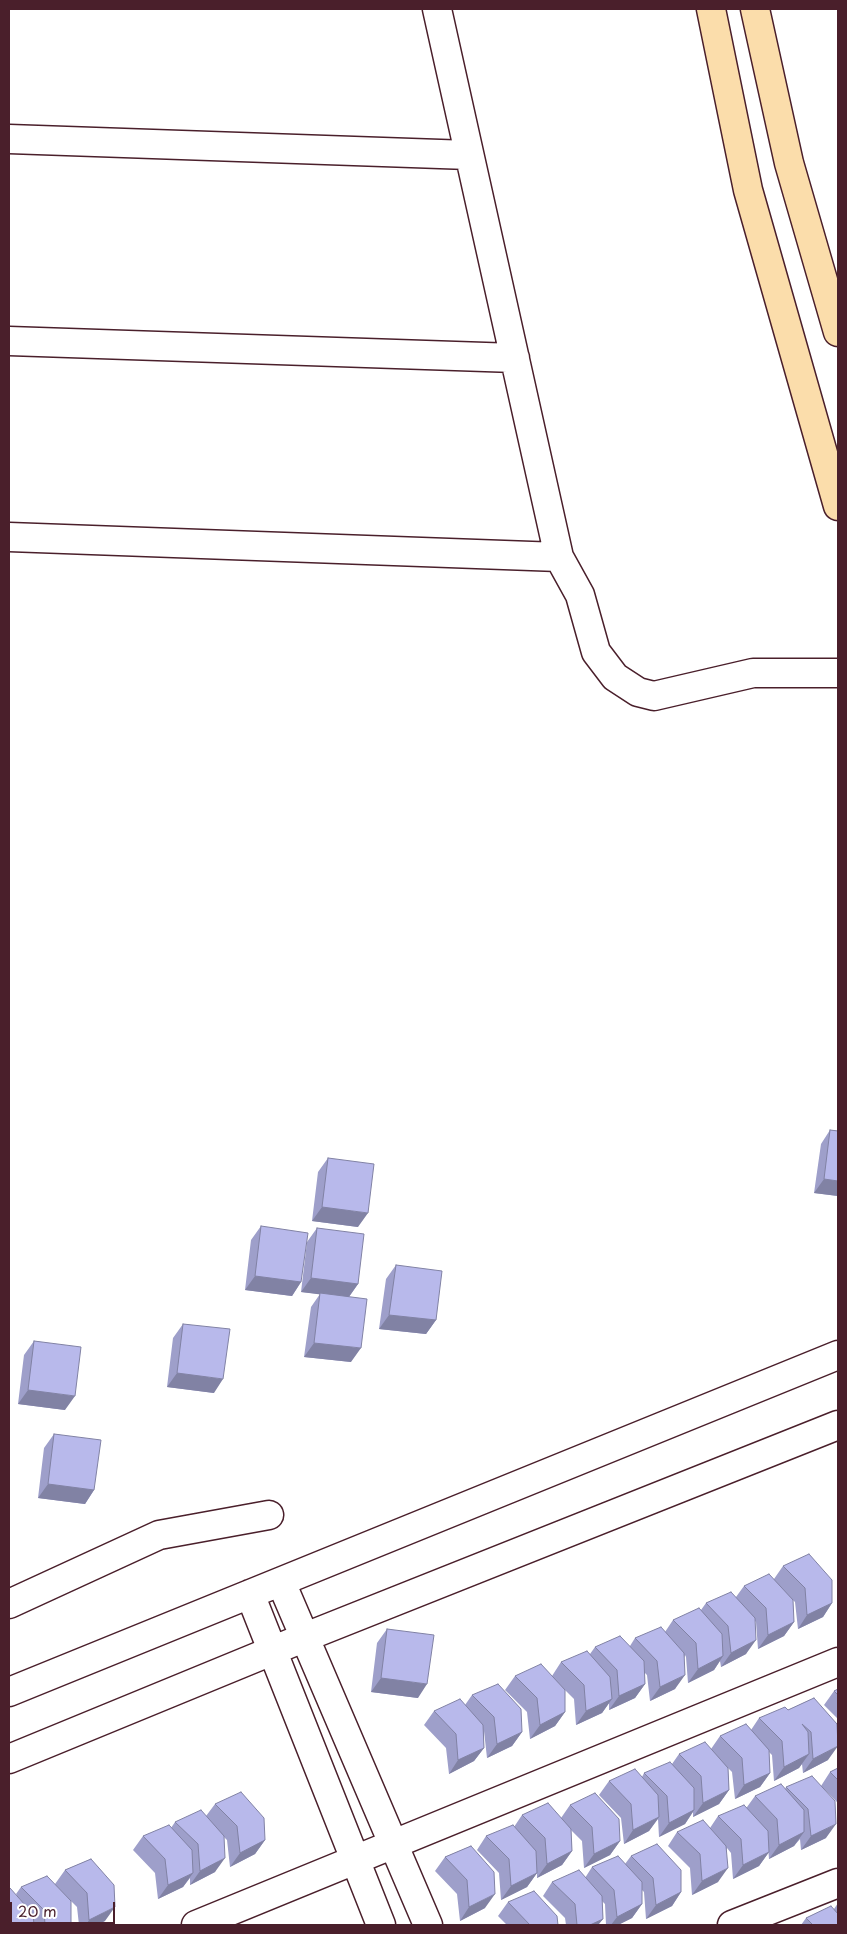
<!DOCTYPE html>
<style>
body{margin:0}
#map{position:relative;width:847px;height:1934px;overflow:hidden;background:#fff;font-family:"Playpen Sans",sans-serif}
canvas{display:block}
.frame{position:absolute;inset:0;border:10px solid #4a1f2b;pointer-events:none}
.scale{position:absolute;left:10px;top:1902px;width:105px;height:22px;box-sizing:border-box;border:2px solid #4a1f2b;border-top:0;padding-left:6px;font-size:15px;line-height:18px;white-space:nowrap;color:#4a1f2b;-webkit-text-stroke:4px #fff;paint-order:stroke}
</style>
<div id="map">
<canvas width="847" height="1934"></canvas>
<div class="frame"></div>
<div class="scale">20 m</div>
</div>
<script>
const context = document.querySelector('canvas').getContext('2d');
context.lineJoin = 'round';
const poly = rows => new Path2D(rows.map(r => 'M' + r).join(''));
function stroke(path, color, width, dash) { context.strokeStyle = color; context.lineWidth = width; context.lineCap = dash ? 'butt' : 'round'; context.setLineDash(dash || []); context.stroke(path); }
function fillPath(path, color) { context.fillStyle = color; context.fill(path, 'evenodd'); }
const minor = poly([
 [437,9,559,557],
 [9,139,469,155],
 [9,341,515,358],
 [9,537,559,557,580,595,596,652,615,677,638,692,654,696,753,673,838,673],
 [281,1582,428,1925],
 [250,1594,381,1925],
 [9,1604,159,1535,269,1515],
 [9,1692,838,1355],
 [9,1759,313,1634,838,1425],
 [196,1925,838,1662],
 [732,1925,838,1883]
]);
const trunk = poly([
 [711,9,748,190,838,506],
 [755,9,789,163,838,332]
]);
stroke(minor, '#4a1f2b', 31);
stroke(trunk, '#4a1f2b', 31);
stroke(minor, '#fff', 28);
stroke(trunk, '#fbddab', 28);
fillPath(poly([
 [830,1130,838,1131,838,1196,814,1193,821,1144],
 [328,1158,358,1227,312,1221,318,1172],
 [261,1226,301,1282,292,1296,245,1290,251,1240],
 [317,1228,358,1284,349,1297,351,1362,304,1357,311,1307,320,1294,301,1292,307,1242],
 [396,1265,436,1320,426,1334,379,1329,386,1279],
 [183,1324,214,1393,167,1387,173,1338],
 [34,1341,65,1410,18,1404,24,1355],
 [54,1434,94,1490,85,1504,38,1498,44,1448],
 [783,1566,832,1603,823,1617,798,1629,795,1602,790,1597,794,1622,784,1636,758,1649,756,1622,755,1621,746,1654,721,1667,720,1661,714,1670,688,1683,686,1657,685,1655,675,1689,650,1701,647,1675,644,1672,645,1684,635,1698,609,1710,609,1703,602,1713,576,1725,574,1699,558,1683,565,1712,555,1726,530,1739,527,1712,505,1690,515,1676,552,1676,561,1662,590,1654,595,1647,630,1646,635,1638,665,1632,673,1620,701,1610,706,1603,736,1597,744,1586,774,1579],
 [387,1629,418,1698,371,1692,377,1643],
 [838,1689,838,1719,824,1705,834,1691],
 [472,1695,522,1732,512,1746,487,1758,484,1731,484,1748,474,1761,449,1774,446,1748,424,1725,434,1711,465,1705],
 [814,1698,828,1760,803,1773,802,1764,799,1768,774,1781,772,1755,769,1752,770,1773,760,1787,735,1799,732,1772,728,1768,729,1790,719,1804,693,1817,693,1812,685,1824,659,1837,658,1819,649,1831,624,1844,621,1818,599,1795,609,1781,642,1777,644,1773,672,1764,679,1754,711,1749,720,1736,751,1730,759,1718,788,1710],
 [838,1768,838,1803,825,1790,826,1838,801,1850,800,1839,794,1846,769,1859,768,1847,769,1852,759,1866,733,1879,731,1853,727,1848,718,1882,692,1895,690,1868,668,1846,677,1832,710,1828,718,1816,747,1807,755,1796,785,1789,786,1787,821,1786,830,1772],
 [215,1804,265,1840,255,1854,230,1867,227,1840,224,1837,215,1872,190,1885,190,1878,183,1887,158,1899,155,1873,133,1850,143,1836,171,1828,175,1822,206,1816],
 [570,1805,620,1841,610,1855,584,1868,582,1841,571,1830,572,1851,562,1865,537,1878,537,1872,537,1873,527,1887,501,1900,499,1873,477,1850,486,1836,514,1827,522,1815,561,1818],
 [471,1846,485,1908,460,1921,457,1894,435,1871,445,1857],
 [631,1856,681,1892,672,1906,646,1919,644,1892,642,1890,642,1904,632,1918,618,1925,606,1925,605,1904,602,1901,603,1919,598,1925,566,1925,565,1918,543,1896,552,1882,585,1878,592,1867,625,1864],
 [91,1859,105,1921,96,1925,79,1925,77,1907,57,1887,70,1925,34,1925,34,1924,16,1894,21,1887,55,1884,65,1870],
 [508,1902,558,1925,507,1925,498,1916],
 [838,1903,838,1925,801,1925,806,1918,834,1909]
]), '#9e9fca');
fillPath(poly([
 [824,1179,838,1181,838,1196,814,1193],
 [322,1207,368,1213,358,1227,312,1221],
 [255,1276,301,1282,292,1296,245,1290],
 [311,1278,358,1284,348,1298,301,1292],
 [389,1315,436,1320,426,1334,379,1329],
 [314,1343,361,1348,351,1362,304,1357],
 [177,1373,223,1379,214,1393,167,1387],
 [28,1390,75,1396,65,1410,18,1404],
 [48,1484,94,1490,85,1504,38,1498],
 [832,1603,823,1617,798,1629,807,1615],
 [794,1622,784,1636,758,1649,768,1635],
 [756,1640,746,1654,721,1667,731,1653],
 [723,1656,714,1670,688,1683,698,1669],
 [685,1675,675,1689,650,1701,660,1687],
 [381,1678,427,1684,418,1698,371,1692],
 [645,1684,635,1698,609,1710,619,1696],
 [612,1699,602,1713,576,1725,586,1711],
 [565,1712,555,1726,530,1739,540,1725],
 [522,1732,512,1746,487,1758,497,1744],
 [838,1746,828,1760,803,1773,813,1759],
 [484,1748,474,1761,449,1774,458,1760],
 [809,1754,799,1768,774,1781,784,1767],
 [770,1773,760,1787,735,1799,744,1785],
 [729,1790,719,1804,693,1817,703,1803],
 [694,1810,685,1824,659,1837,669,1823],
 [659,1817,649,1831,624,1844,633,1830],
 [836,1824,826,1838,801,1850,811,1836],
 [804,1832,794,1846,769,1859,779,1845],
 [265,1840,255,1854,230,1867,240,1853],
 [620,1841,610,1855,584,1868,594,1854],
 [572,1851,562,1865,537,1878,547,1864],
 [769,1852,759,1866,733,1879,743,1865],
 [225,1858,215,1872,190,1885,200,1871],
 [728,1868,718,1882,692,1895,702,1881],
 [193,1873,183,1887,158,1899,168,1885],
 [537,1873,527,1887,501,1900,511,1886],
 [681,1892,672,1906,646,1919,656,1905],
 [495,1894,485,1908,460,1921,469,1907],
 [642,1904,632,1918,618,1925,611,1925,617,1917],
 [115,1907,105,1921,96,1925,86,1925,89,1920],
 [603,1919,598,1925,590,1925]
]), '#8182a4');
const building = poly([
 [830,1130,838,1131,838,1181,824,1179,830,1130],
 [328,1158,374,1164,368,1213,322,1207,328,1158],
 [261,1226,308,1233,301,1282,255,1276,261,1226],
 [317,1228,364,1234,358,1284,311,1278,317,1228],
 [396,1265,442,1271,436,1320,389,1315,396,1265],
 [320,1293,367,1299,361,1348,314,1343,320,1293],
 [183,1324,230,1329,223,1379,177,1373,183,1324],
 [34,1341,81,1347,75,1396,28,1390,34,1341],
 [54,1434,101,1440,94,1490,48,1484,54,1434],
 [809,1554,832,1580,832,1603,807,1615,805,1588,783,1566,809,1554],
 [769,1574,793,1600,794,1622,768,1635,766,1608,744,1586,769,1574],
 [731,1592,755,1618,756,1640,731,1653,728,1626,706,1603,731,1592],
 [699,1608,722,1634,723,1656,698,1669,696,1643,673,1620,699,1608],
 [661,1627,684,1653,685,1675,660,1687,657,1661,635,1638,661,1627],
 [387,1629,434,1635,427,1684,381,1678,387,1629],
 [620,1636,644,1661,645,1684,619,1696,617,1670,595,1647,620,1636],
 [587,1651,610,1677,612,1699,586,1711,584,1685,561,1662,587,1651],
 [541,1664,565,1690,565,1712,540,1725,537,1698,515,1676,541,1664],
 [498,1684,521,1709,522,1732,497,1744,494,1717,472,1695,498,1684],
 [838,1689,838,1695,834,1691,838,1689],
 [814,1698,837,1724,838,1746,813,1759,811,1732,802,1724,808,1732,809,1754,784,1767,782,1741,759,1718,785,1707,788,1710,814,1698],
 [460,1699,483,1725,484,1748,458,1760,456,1734,434,1711,460,1699],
 [746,1724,769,1750,770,1773,744,1785,742,1758,720,1736,746,1724],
 [705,1742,728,1768,729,1790,703,1803,701,1776,679,1754,705,1742],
 [670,1762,694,1788,694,1810,669,1823,667,1796,644,1773,670,1762],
 [838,1768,838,1780,830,1772,838,1768],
 [635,1769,658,1795,659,1817,633,1830,631,1804,609,1781,635,1769],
 [812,1776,835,1801,836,1824,811,1836,808,1809,786,1787,812,1776],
 [781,1784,804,1810,804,1832,779,1845,777,1819,755,1796,781,1784],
 [241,1792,264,1818,265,1840,240,1853,237,1826,215,1804,241,1792],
 [595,1793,619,1819,620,1841,594,1854,592,1827,570,1805,595,1793],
 [548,1803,571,1829,572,1851,547,1864,545,1838,522,1815,548,1803],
 [744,1805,768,1831,769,1852,743,1865,741,1839,718,1816,744,1805],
 [201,1810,224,1836,225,1858,200,1871,198,1844,175,1822,201,1810],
 [703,1820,726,1846,728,1868,702,1881,700,1854,677,1832,703,1820],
 [169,1825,192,1850,193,1873,168,1885,165,1859,143,1836,169,1825],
 [513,1825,536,1851,537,1873,511,1886,509,1859,486,1836,513,1825],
 [657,1844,681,1870,681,1892,656,1905,653,1878,631,1856,657,1844],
 [471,1846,494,1872,495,1894,469,1907,467,1880,445,1857,471,1846],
 [618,1856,642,1882,642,1904,617,1917,614,1890,592,1867,618,1856],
 [91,1859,114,1885,115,1907,89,1920,87,1893,65,1870,91,1859],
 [579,1870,602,1896,603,1919,590,1925,577,1925,575,1904,552,1882,579,1870],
 [47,1876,71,1901,71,1923,67,1925,45,1925,44,1910,21,1887,47,1876],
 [9,1888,10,1888,33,1914,34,1925,9,1925,9,1888],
 [534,1891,557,1916,558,1925,530,1925,508,1902,534,1891],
 [831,1906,838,1914,838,1925,813,1925,806,1918,831,1906]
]);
fillPath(building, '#b8b9eb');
stroke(building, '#8182a4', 1);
</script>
